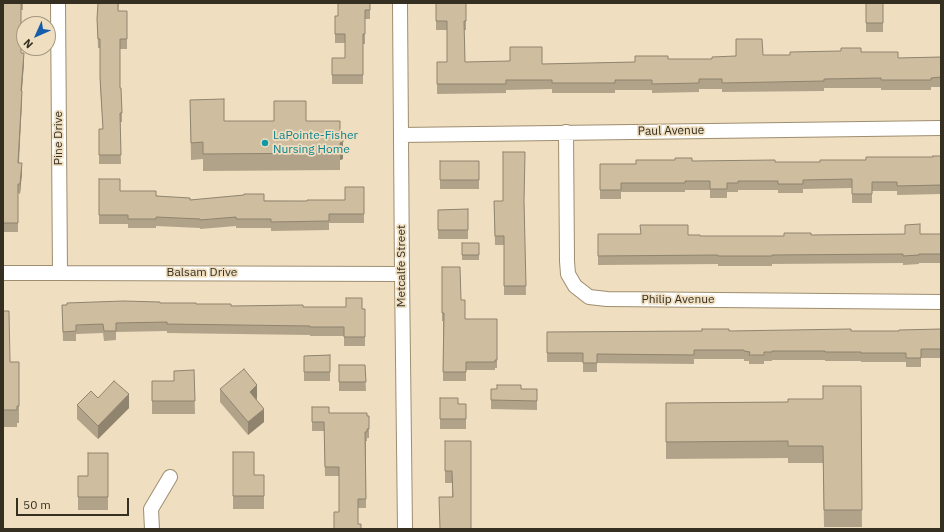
<!DOCTYPE html>
<style>
body{margin:0}
#map{position:relative;width:944px;height:532px;overflow:hidden;background:#efdebf;font-family:"IBM Plex Sans",sans-serif}
canvas{display:block}
.frame{position:absolute;inset:0;border:4px solid #352f22;pointer-events:none}
.north{position:absolute;left:16px;top:16px;width:40px;height:40px;box-sizing:border-box;background:#efdebf;border:1px solid #a59880;border-radius:50%;rotate:225deg;font-size:11px;font-weight:700;line-height:16px;text-align:center;color:#352f22}
.north::after{content:'';display:block;margin:auto;width:14px;height:18px;background:#175dad;clip-path:polygon(50% 0,100% 100%,50% 72%,0 100%)}
.scale{position:absolute;left:16px;top:498px;width:113px;height:18px;box-sizing:border-box;border:2px solid #352f22;border-top:0;padding-left:5px;font-size:12px;line-height:14px;white-space:nowrap;color:#352f22;-webkit-text-stroke:3px #efdebf;paint-order:stroke}
</style>
<div id="map">
<canvas width="944" height="532"></canvas>
<div class="frame"></div>
<div class="north">N</div>
<div class="scale">50 m</div>
</div>
<script>
const context = document.querySelector('canvas').getContext('2d');
context.lineJoin = 'round';
const poly = rows => new Path2D(rows.map(r => 'M' + r).join(''));
function stroke(path, color, width, dash) { context.strokeStyle = color; context.lineWidth = width; context.lineCap = dash ? 'butt' : 'round'; context.setLineDash(dash || []); context.stroke(path); }
function fillPath(path, color) { context.fillStyle = color; context.fill(path, 'evenodd'); }
function write(font, color, halo, rows, align = 'center') {
  context.font = font + ' "IBM Plex Sans",sans-serif'; context.lineWidth = 3.5; context.setLineDash([]); context.textBaseline = 'middle'; context.strokeStyle = halo; context.fillStyle = color; for (const [text, x, y, turn = 0] of rows) {
    context.save(); context.translate(x, y); context.rotate((+turn || 0) * Math.PI / 180); context.textAlign = isNaN(turn) ? turn : align; if (halo) context.strokeText(text, 0, 0); context.fillText(text, 0, 0); context.restore();
  }
}
const minor = poly([
 [58,3,60,273],
 [400,3,402,274,405,529],
 [566,132,567,261,568,274,575,286,589,297,607,299,941,302],
 [401,135,941,128],
 [3,273,60,273,402,274],
 [152,529,151,509,170,477]
]);
stroke(minor, '#9e8e70', 16);
stroke(minor, '#fff', 14);
fillPath(poly([
 [3,3,23,3,23,10,21,10,21,53,24,62,22,91,22,100,19,163,22,172,20,194,18,193,18,232,3,232],
 [98,3,119,3,118,11,127,11,127,49,120,49,120,88,122,113,122,122,120,122,121,164,99,164,99,129,103,129,100,86,100,48,98,48,97,19],
 [370,3,370,19,365,19,365,44,363,44,363,84,332,84,332,58,345,58,345,43,335,43,335,16,338,16],
 [436,3,466,3,466,30,464,30,465,62,542,64,635,62,668,59,712,59,736,56,763,55,790,55,861,52,898,58,941,57,941,87,931,87,931,90,881,90,881,88,824,88,824,91,722,92,722,89,699,89,699,92,652,93,652,90,615,90,615,93,552,93,552,89,506,90,506,93,437,94,437,62,447,62,447,30,436,30],
 [866,3,883,3,883,32,866,32],
 [190,100,224,121,306,121,340,131,343,159,340,160,340,170,203,171,203,159,191,160],
 [941,156,941,194,897,195,897,191,872,191,872,203,852,203,852,188,803,189,803,193,778,193,778,190,738,190,738,192,727,192,727,198,710,198,710,190,685,190,685,192,621,192,621,199,600,199,600,164,636,164,692,161,775,162,820,162,933,157],
 [440,161,479,161,479,189,440,189],
 [99,179,120,191,190,200,307,201,345,200,364,187,364,223,329,223,329,230,271,231,271,228,236,228,236,226,200,229,200,228,156,226,156,228,128,228,128,224,99,224],
 [494,201,524,203,526,295,504,295,504,245,495,245],
 [468,209,468,239,438,239,438,210],
 [598,234,688,235,700,236,784,236,811,235,941,234,941,263,919,263,919,264,903,265,903,263,772,264,772,266,718,266,718,264,598,265],
 [462,243,479,243,479,260,462,260],
 [442,267,461,300,465,319,497,319,497,368,495,368,495,370,466,370,466,381,443,381,443,321,442,321],
 [160,303,231,306,303,307,365,309,365,346,344,346,344,336,310,336,310,335,167,333,167,331,116,332,116,340,104,341,103,333,76,334,76,341,63,341,62,305],
 [3,311,10,362,19,362,19,423,17,423,17,427,3,427],
 [941,329,941,358,921,358,921,367,906,367,906,362,861,362,861,361,825,361,825,360,772,360,772,361,764,361,764,364,749,364,749,361,744,361,744,359,694,359,694,364,597,363,597,372,583,372,583,362,547,362,547,332,702,331,899,331],
 [330,355,330,381,304,381,304,356],
 [339,365,365,365,366,391,339,391],
 [194,370,195,414,152,414,152,381,174,381],
 [861,386,862,527,824,527,823,463,788,463,788,458,666,459,666,403,788,402,823,399],
 [220,389,257,399,256,400,264,422,248,435,220,402],
 [491,389,537,389,537,410,491,409],
 [98,398,129,408,98,439,77,419,77,405],
 [440,398,458,404,466,404,466,429,440,429],
 [312,407,329,413,369,416,369,438,367,438,367,441,366,441,366,508,358,508,358,524,361,529,339,512,339,476,325,476,324,431,312,431],
 [445,441,471,529,452,497,452,483,445,483],
 [233,452,254,475,264,475,264,509,233,509],
 [108,453,108,510,78,510,78,476,88,476]
]), '#b1a389');
fillPath(poly([
 [24,53,24,62,21,100,21,91],
 [22,91,22,100,18,172,18,163],
 [343,133,343,159,340,160,340,143],
 [22,163,22,172,20,194,20,184],
 [257,385,257,399,250,405,250,392],
 [129,394,129,408,98,439,98,426],
 [264,409,264,422,248,435,248,422]
]), '#90846f');
const building = poly([
 [3,3,21,3,21,53,24,53,21,91,22,91,18,163,22,163,20,184,18,184,18,223,3,223,3,3],
 [98,3,118,3,118,11,127,11,127,39,120,39,120,88,121,88,122,113,120,113,121,155,99,155,99,129,103,129,100,77,100,39,98,39,97,19,98,3],
 [338,3,370,3,370,10,365,10,365,34,363,34,363,75,332,75,332,58,345,58,345,34,335,34,335,16,338,16,338,3],
 [436,3,466,3,466,21,464,21,465,62,510,61,510,47,542,47,542,64,635,62,635,56,668,56,668,59,712,59,712,57,736,56,736,39,762,39,763,55,790,55,790,52,841,51,841,48,861,48,861,52,898,52,898,58,941,57,941,77,931,78,931,80,881,80,881,78,824,79,824,81,722,83,722,79,699,79,699,83,652,84,652,80,615,80,615,83,552,83,552,80,506,80,506,84,437,84,437,62,447,62,447,21,436,21,436,3],
 [866,3,883,3,883,23,866,23,866,3],
 [224,99,224,121,274,121,274,101,306,101,306,121,340,121,340,131,343,133,343,142,340,143,340,153,203,154,203,142,191,143,190,100,224,99],
 [503,152,525,152,524,201,526,286,504,286,504,236,495,236,494,201,503,201,503,152],
 [933,156,941,156,941,185,897,186,897,182,872,182,872,194,852,194,852,179,803,180,803,184,778,184,778,181,738,181,738,183,727,183,727,189,710,189,710,181,685,181,685,183,621,183,621,190,600,190,600,164,636,164,636,160,675,160,675,158,692,158,692,161,775,160,775,162,820,162,820,160,866,160,866,157,933,157,933,156],
 [440,161,479,161,479,180,440,180,440,161],
 [99,179,120,179,120,191,156,191,156,196,190,198,190,200,244,195,244,194,264,194,264,201,307,201,307,200,345,200,345,187,364,187,364,214,329,214,329,221,271,222,271,219,236,219,236,217,200,220,200,219,156,217,156,219,128,219,128,215,99,215,99,179],
 [468,209,468,230,438,230,438,210,468,209],
 [920,224,920,234,941,234,941,254,919,254,919,255,903,256,903,254,772,255,772,256,718,256,718,255,598,256,598,234,641,234,640,225,688,225,688,235,700,235,700,236,784,236,784,233,811,233,811,235,905,234,905,225,920,224],
 [462,243,479,243,479,255,462,255,462,243],
 [442,267,460,267,461,300,465,300,465,319,497,319,497,360,495,360,495,362,466,362,466,372,443,372,444,313,442,313,442,267],
 [346,298,362,298,362,309,365,309,365,337,344,337,344,327,310,327,310,326,167,324,167,322,116,323,116,331,104,331,103,324,76,325,76,331,63,332,62,305,67,305,67,303,123,301,160,302,160,303,196,303,196,304,231,304,231,306,303,305,303,307,346,307,346,298],
 [3,311,9,311,10,362,19,362,19,406,17,406,17,410,3,410,3,311],
 [702,329,729,329,729,331,851,329,851,331,899,331,899,330,941,329,941,349,921,349,921,358,906,358,906,353,861,353,861,352,825,352,825,351,772,351,772,352,764,352,764,355,749,355,750,352,744,351,744,350,694,350,694,355,597,354,597,363,583,363,583,353,547,353,547,332,702,331,702,329],
 [330,355,330,372,304,372,304,356,330,355],
 [339,365,365,365,366,382,339,382,339,365],
 [244,369,257,385,250,392,264,409,248,422,220,389,244,369],
 [194,370,195,401,152,401,152,381,174,381,174,371,194,370],
 [114,381,129,394,98,426,77,405,91,391,98,398,114,381],
 [497,385,521,385,521,389,537,389,537,401,491,400,491,389,497,389,497,385],
 [823,386,861,386,862,510,824,510,823,446,788,446,788,441,666,442,666,403,788,402,788,399,823,399,823,386],
 [440,398,458,398,458,404,466,404,466,419,440,419,440,398],
 [312,407,329,407,329,413,367,413,367,416,369,416,369,429,367,429,367,432,365,432,366,499,358,499,358,524,361,524,361,529,334,529,334,512,339,512,339,467,325,467,324,422,312,422,312,407],
 [445,441,471,441,471,529,440,529,439,497,453,497,452,471,445,471,445,441],
 [233,452,254,452,254,475,264,475,264,496,233,496,233,452],
 [88,453,108,453,108,497,78,497,78,476,88,476,88,453]
]);
fillPath(building, '#cebd9f');
stroke(building, '#90846f', 1);
for (const [x, y, r, color] of [
 [265,143,4,"#0f9aa8"]
]) { const dot = new Path2D(); dot.arc(x, y, r, 0, 2 * Math.PI); context.fillStyle = color; context.fill(dot); stroke(dot, '#efdebf', 1.5); }
write('12px', '#352f22', '#efdebf', [
 ["Paul Avenue",671,131,-1],
 ["Pine Drive",59,138,-90],
 ["Metcalfe Street",402,266,-90],
 ["Balsam Drive",202,273],
 ["Philip Avenue",678,300]
]);
write('12px', '#0d838f', '#efdebf', [
 ["LaPointe-Fisher",273,136],
 ["Nursing Home",273,150]
], 'left');
</script>
